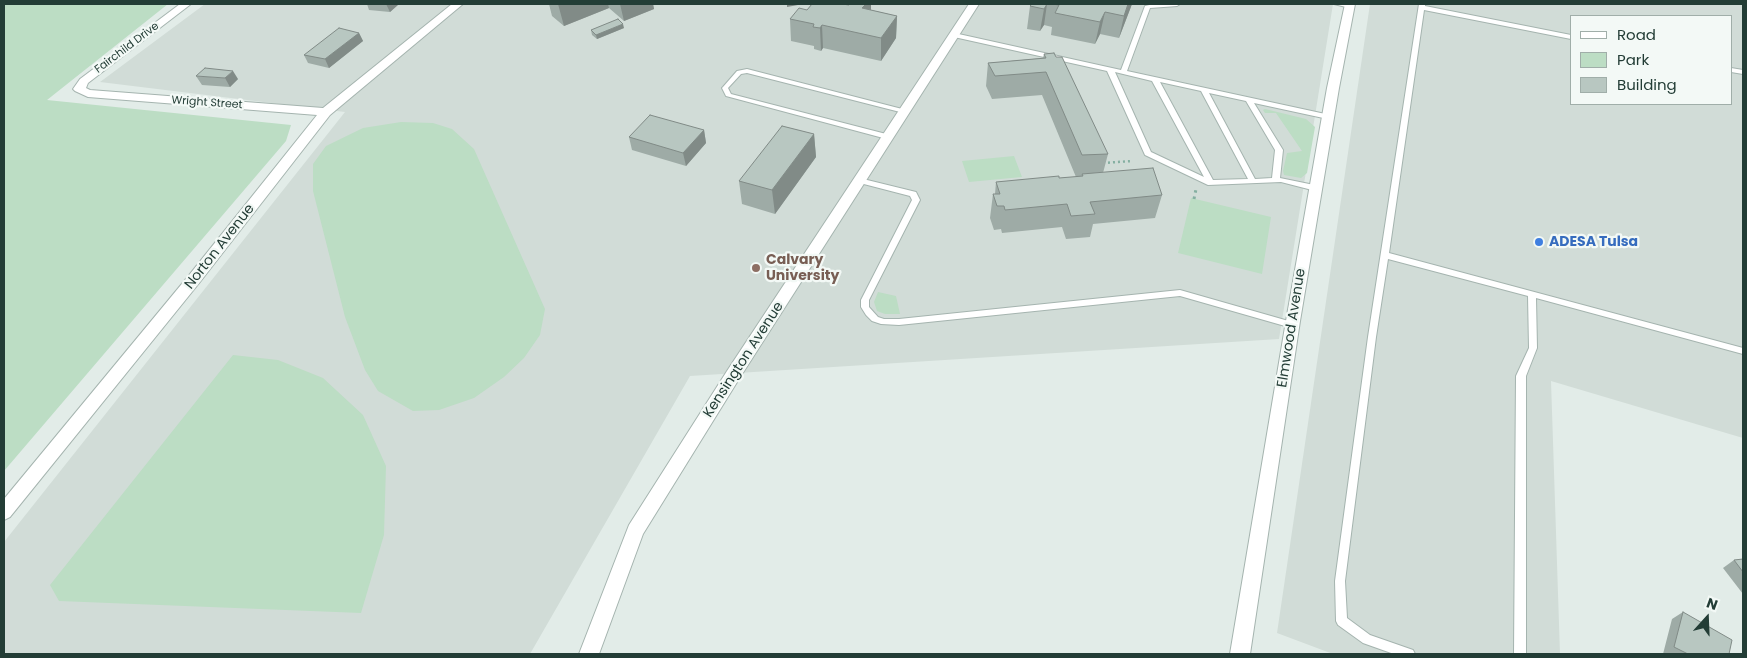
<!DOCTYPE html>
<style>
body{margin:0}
#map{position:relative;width:1747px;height:658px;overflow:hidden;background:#e2ece8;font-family:Poppins,sans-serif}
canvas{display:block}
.frame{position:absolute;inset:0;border:5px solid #233d36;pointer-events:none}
.legend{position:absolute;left:1570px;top:15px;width:162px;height:90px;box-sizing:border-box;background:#f3f9f6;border:1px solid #a0aea9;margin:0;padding:6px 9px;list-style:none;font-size:15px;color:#233d36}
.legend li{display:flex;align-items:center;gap:10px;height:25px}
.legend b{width:25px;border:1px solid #a0aea9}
.north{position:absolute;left:1682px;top:593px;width:50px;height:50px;-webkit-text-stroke:4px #f3f9f6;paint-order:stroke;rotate:20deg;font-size:14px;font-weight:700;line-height:20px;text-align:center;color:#233d36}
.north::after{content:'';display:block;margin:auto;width:18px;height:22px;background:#233d36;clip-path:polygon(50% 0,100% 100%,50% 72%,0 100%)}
</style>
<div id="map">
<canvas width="1747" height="658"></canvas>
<div class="frame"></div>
<ul class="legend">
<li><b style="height:6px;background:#fff"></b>Road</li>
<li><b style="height:14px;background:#bcddc4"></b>Park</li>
<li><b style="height:14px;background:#b8c7c1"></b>Building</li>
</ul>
<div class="north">N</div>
</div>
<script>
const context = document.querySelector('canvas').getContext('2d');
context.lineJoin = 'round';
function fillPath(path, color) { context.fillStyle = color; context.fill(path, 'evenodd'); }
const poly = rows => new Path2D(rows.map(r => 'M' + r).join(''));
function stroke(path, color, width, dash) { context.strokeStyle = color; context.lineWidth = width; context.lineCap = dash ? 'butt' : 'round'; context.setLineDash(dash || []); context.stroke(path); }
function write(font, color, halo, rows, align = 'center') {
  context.font = font + ' Poppins,sans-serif'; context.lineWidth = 4.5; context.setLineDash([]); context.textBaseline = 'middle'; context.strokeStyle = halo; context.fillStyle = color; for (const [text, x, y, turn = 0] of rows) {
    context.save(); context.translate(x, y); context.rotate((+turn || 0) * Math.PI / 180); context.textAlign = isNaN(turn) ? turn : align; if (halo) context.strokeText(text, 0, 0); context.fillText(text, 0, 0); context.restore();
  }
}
fillPath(poly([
 [205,4,1333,4,1279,339,690,376,530,654,4,654,4,542,345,112,100,82],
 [1370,4,1743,4,1743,438,1551,381,1560,654,1333,654,1277,633],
 [1571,16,1731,16,1731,104,1571,104]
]), '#d1dcd7');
fillPath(poly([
 [4,4,168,4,47,100,291,125,286,141,4,471],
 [1265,109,1306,119,1315,127,1307,173,1301,178,1284,175,1283,171,1287,153,1302,151,1276,113,1265,113,1263,110],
 [401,122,433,123,452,129,474,149,545,309,540,335,524,358,504,377,474,398,439,410,413,411,378,391,365,370,345,317,313,191,313,164,326,146,363,128],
 [1014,156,1022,177,969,182,962,161],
 [1191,198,1271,217,1262,274,1178,253],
 [878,292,896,296,900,314,885,314,877,311,874,302],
 [233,355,278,360,323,378,363,415,386,466,384,535,361,613,59,601,50,585]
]), '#bcddc4');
const lane = poly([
 [1154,4,1180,4,1177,6,1150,8,1127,71,1330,115,1332,117,1328,119,1254,103,1283,150,1280,178,1319,186,1320,188,1319,190,1316,191,1281,182,1208,185,1145,155,1107,71,954,37,951,35,954,33,1121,70,1145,6,1154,4],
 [1115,72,1152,81,1204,177,1151,152,1115,72],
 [1160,82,1201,91,1248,179,1213,180,1160,82],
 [1209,93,1246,101,1275,150,1272,178,1255,179,1209,93],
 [1334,4,1347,4,1353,6,1350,8,1334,4],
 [1419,4,1425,4,1425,6,1571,35,1571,39,1424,10,1389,253,1743,348,1743,354,1536,298,1537,348,1526,376,1526,654,1514,654,1516,376,1529,348,1528,296,1388,259,1376,337,1345,581,1347,618,1370,635,1413,650,1415,654,1394,654,1363,643,1338,625,1336,621,1335,581,1368,337,1419,4],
 [1731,68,1743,70,1743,74,1731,72,1731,68],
 [747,69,906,110,908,111,904,113,747,73,741,74,728,88,731,94,890,135,891,137,887,139,726,96,722,88,723,87,737,71,747,69],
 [856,178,859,178,916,192,920,200,869,300,869,307,878,317,884,319,899,319,1180,290,1292,322,1296,325,1292,328,1180,296,899,325,881,324,872,321,866,315,861,307,861,300,912,200,910,196,856,182,855,180,856,178]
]);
const street = poly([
 [180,4,191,4,88,83,86,88,90,90,323,108,452,4,463,4,330,115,200,282,10,517,4,520,4,499,190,274,317,115,88,97,75,91,73,89,80,79,180,4],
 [969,4,979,4,739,379,643,534,599,654,579,654,629,525,727,371,969,4],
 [1345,4,1355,4,1339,88,1300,321,1250,654,1230,654,1286,321,1327,88,1345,4]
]);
stroke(lane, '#a5b4af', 2);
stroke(street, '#a5b4af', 2);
stroke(poly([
 [1103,163,1132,161]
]), '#84afa1', 2.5, [2, 3]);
stroke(poly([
 [1194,199,1196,189]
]), '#84afa1', 3, [2.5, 4]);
fillPath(lane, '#fff');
fillPath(street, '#fff');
fillPath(poly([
 [367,4,399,4,390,12,369,10],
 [549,4,653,4,654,9,624,21,609,8,564,26,552,16],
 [812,4,848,4,848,5,871,4,871,10,897,16,896,38,881,61,823,48,821,51,814,49,814,46,791,41,790,19,807,10],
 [1032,4,1132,4,1119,38,1100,34,1095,44,1051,35,1052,27,1044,25,1040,31,1027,29,1030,6],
 [624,28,597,39,592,35,591,30],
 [359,33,363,41,329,68,308,63,304,55],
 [1044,54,1108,154,1103,173,1162,195,1155,218,1093,224,1090,237,1066,239,1062,227,1002,233,1001,229,994,230,990,218,993,194,995,194,996,182,1076,177,1042,95,992,99,986,86,988,63,1043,58],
 [196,76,238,79,230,87,202,85],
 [704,130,706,143,686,166,632,150,629,137],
 [814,134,816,157,775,214,742,204,739,181],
 [1743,559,1743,594,1723,568,1734,560],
 [1683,612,1729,654,1663,654,1672,619]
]), '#9eaba6');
fillPath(poly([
 [386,4,399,4,390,12],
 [558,4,608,4,609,8,564,26],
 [620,4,653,4,654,9,624,21],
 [787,4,798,4,798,5,787,7],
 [866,4,871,4,871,19,862,8],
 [1047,4,1044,25,1040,31,1044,9],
 [1128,4,1132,4,1119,38,1124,16],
 [1105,12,1100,34,1095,44,1100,22],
 [897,16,896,38,881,61,881,38],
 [623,24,624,28,597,39,596,35],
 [822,25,823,48,821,51,820,28],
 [359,33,363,41,329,68,325,59],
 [233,71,238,79,230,87,225,78],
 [704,130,706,143,686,166,683,153],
 [814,134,816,157,775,214,772,190]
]), '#818b87');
const building = poly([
 [812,4,842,4,849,5,850,4,866,4,862,8,897,16,881,38,822,25,820,28,813,27,814,24,790,19,799,8,807,10,812,4],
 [1032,4,1047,4,1044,9,1030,6,1032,4],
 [1052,4,1128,4,1124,16,1105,12,1100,22,1055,13,1059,5,1052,4],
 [618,19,623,24,596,35,591,30,618,19],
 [339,28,359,33,325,59,304,55,339,28],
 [1054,53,1056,57,1062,57,1108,154,1082,155,1046,72,995,76,988,63,1046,58,1044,54,1054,53],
 [205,68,233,71,225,78,196,76,205,68],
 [650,115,704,130,683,153,629,137,650,115],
 [782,126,814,134,772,190,739,181,782,126],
 [1153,168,1162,195,1090,202,1095,214,1071,216,1067,204,1005,210,1004,206,997,206,993,194,1000,194,996,182,1059,176,1059,178,1083,176,1082,174,1153,168],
 [1743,559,1743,572,1734,560,1743,559],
 [1683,612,1732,640,1729,654,1688,654,1674,647,1683,612]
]);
fillPath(building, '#b8c7c1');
stroke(building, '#818b87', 1);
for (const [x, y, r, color] of [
 [1539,242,5,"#3f7fe0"],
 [756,268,5,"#8d6e63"]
]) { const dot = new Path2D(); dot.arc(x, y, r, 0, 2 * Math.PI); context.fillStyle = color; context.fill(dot); stroke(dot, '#f3f9f6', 2); }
write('11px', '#233d36', '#f3f9f6', [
 ["Fairchild Drive",127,48,-37],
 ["Wright Street",207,103,4]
]);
write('bold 14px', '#366cbe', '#f3f9f6', [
 ["ADESA Tulsa",1549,242]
], 'left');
write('14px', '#233d36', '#f3f9f6', [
 ["Norton Avenue",220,247,-52],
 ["Elmwood Avenue",1292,328,-81],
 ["Kensington Avenue",744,360,-57]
]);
write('bold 14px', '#785e54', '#f3f9f6', [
 ["Calvary",766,260],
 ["University",766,276]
], 'left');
</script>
